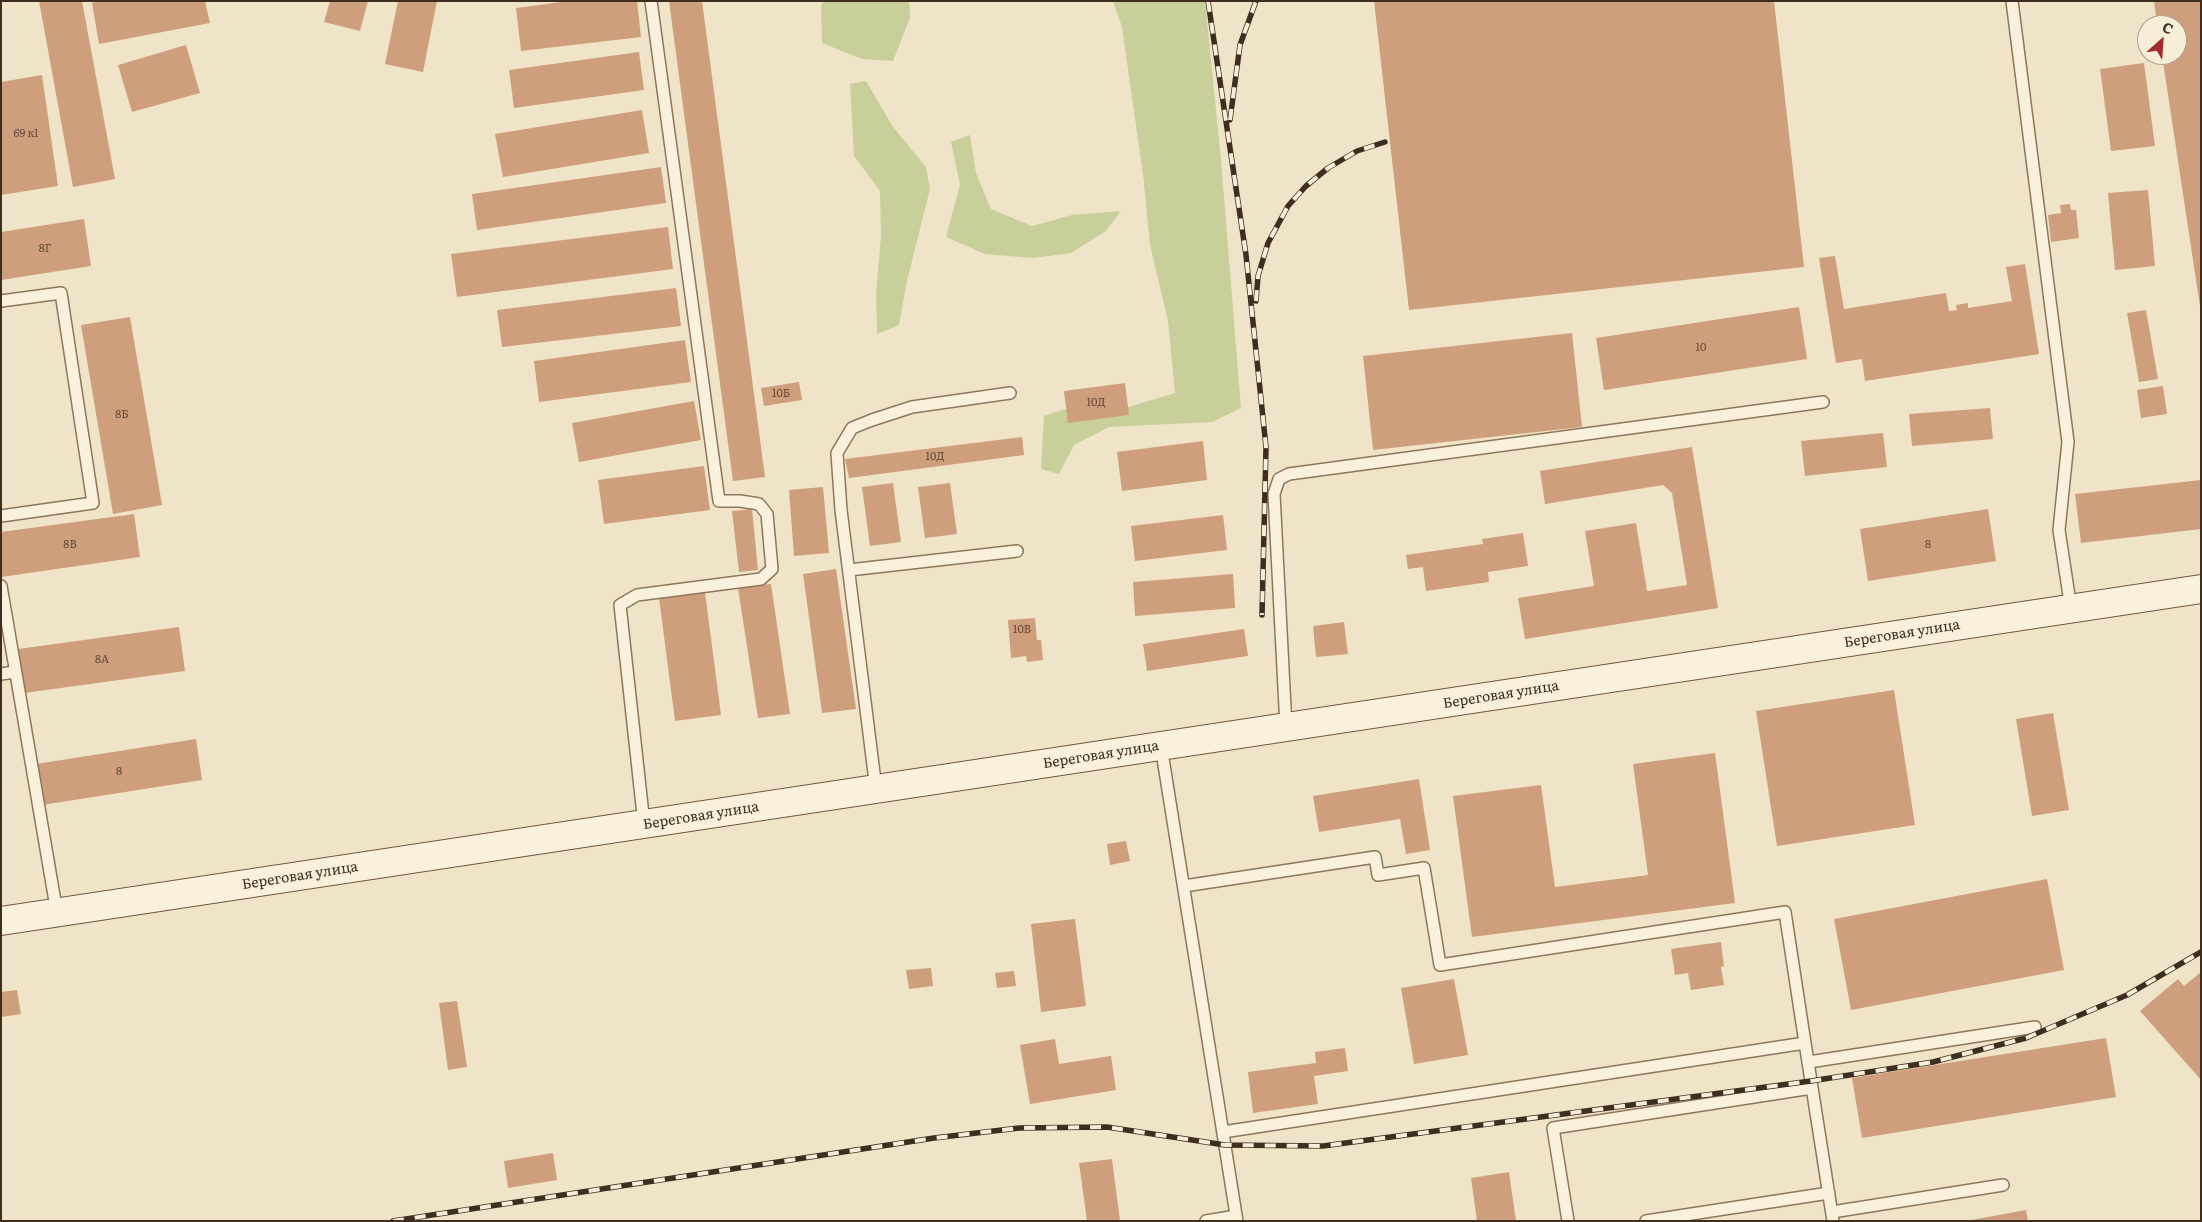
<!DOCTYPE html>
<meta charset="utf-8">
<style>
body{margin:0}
#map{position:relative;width:2202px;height:1222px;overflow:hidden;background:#f0e4c8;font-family:Literata,serif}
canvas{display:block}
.frame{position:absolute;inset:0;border:2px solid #3d2e20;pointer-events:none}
.north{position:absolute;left:2137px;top:15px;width:50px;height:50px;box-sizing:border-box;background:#f7eed8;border:1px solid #ada18e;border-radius:50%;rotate:26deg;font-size:14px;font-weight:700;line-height:20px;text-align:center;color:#3d2e20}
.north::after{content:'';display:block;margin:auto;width:18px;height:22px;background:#9e2a2b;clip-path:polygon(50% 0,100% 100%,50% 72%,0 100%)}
</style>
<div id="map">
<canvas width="2202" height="1222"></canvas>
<div class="frame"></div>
<div class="north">С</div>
</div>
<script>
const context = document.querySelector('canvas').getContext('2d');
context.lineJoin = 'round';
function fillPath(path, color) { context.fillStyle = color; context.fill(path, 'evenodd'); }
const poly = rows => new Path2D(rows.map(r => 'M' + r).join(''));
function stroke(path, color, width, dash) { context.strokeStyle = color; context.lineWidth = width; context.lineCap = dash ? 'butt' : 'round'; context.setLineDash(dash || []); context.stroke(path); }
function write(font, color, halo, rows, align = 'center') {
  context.font = font + ' Literata,serif'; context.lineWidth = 4.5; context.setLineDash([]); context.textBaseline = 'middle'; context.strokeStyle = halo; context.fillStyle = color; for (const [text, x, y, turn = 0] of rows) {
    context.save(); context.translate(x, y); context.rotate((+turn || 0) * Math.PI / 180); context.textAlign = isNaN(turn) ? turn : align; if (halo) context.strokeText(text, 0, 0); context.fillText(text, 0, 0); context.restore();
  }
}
fillPath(poly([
 [825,1,909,1,910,18,893,61,862,59,822,43,821,5],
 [1113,1,1205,1,1221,160,1241,408,1212,422,1109,427,1074,445,1059,474,1041,469,1044,416,1065,409,1112,412,1175,393,1168,321,1150,245,1143,174,1122,27],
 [866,81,893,127,926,167,930,189,907,281,899,325,877,334,876,293,881,237,880,191,854,156,850,84],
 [970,135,976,173,991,209,1032,226,1072,215,1121,211,1106,231,1071,253,1033,258,985,254,946,237,960,185,951,142]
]), '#c9cf9b');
fillPath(poly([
 [39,1,82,1,115,179,73,187],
 [100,1,205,1,210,23,99,44,92,3],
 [330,1,368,1,360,31,324,22],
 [398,1,437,1,423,72,385,64],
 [569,1,637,1,641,37,521,51,516,8],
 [669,1,702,1,765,477,733,481],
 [1374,1,1774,1,1804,267,1409,310],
 [2154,1,2201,1,2201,313,2162,55,2177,55,2177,25,2157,25],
 [186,45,200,93,132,112,118,65],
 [639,52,644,90,514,108,509,70],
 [2144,63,2155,146,2111,151,2100,69],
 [42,75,58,186,1,195,1,82],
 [642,110,649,153,503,177,495,134],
 [661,167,666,203,477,230,472,194],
 [2148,190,2155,266,2115,270,2108,193],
 [2070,204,2071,210,2076,210,2079,238,2051,242,2048,215,2061,213,2060,205],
 [84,219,91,266,1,280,1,232],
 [668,227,673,269,457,297,451,254],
 [1835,256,1844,309,1946,293,1949,311,1957,310,1956,305,1968,303,1968,308,2012,301,2006,267,2025,264,2039,354,1865,381,1862,359,1836,363,1819,258],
 [676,288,681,326,502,347,497,310],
 [1799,307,1807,359,1604,390,1596,338],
 [2146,310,2158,379,2139,382,2127,313],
 [130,317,162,505,113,514,81,325],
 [1572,333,1582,427,1373,450,1363,356],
 [685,340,691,382,539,402,534,361],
 [799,382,802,400,764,406,761,388],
 [1125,383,1129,415,1068,423,1064,391],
 [2163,386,2167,414,2141,418,2137,390],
 [694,401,701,440,579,462,572,423],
 [1990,408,1993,439,1912,446,1909,414],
 [1883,433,1887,467,1805,476,1801,441],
 [1022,437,1024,455,849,478,845,459],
 [1203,441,1207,480,1122,491,1117,452],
 [1692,447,1718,608,1525,639,1518,598,1594,586,1585,531,1636,523,1647,591,1687,585,1672,493,1663,485,1545,504,1540,471],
 [704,466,710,510,604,524,598,480],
 [2201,480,2201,529,2081,543,2075,494],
 [893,483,901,542,870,546,862,487],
 [950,483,957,534,925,538,918,487],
 [823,487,829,553,794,556,789,490],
 [752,509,758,570,739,572,732,511],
 [1988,509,1996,561,1868,581,1860,529],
 [134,514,140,557,1,577,1,532],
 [1223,515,1227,550,1135,561,1131,526],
 [1523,533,1528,566,1488,572,1489,582,1426,591,1423,567,1408,569,1406,555,1483,544,1482,539],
 [836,569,856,709,822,713,803,574],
 [1233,574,1235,608,1135,616,1133,582],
 [771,584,790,714,758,718,738,588],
 [705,592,721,715,675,721,659,598],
 [1035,618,1037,640,1041,640,1043,660,1027,662,1026,656,1011,658,1008,620],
 [1344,622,1348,654,1316,657,1313,626],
 [179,627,185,671,24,693,18,649],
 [1244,629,1248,656,1147,671,1143,644],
 [1894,690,1915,825,1777,846,1756,711],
 [2053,713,2069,810,2032,816,2016,719],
 [196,739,202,780,42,805,36,764],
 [1715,753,1735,903,1472,937,1453,796,1541,785,1555,887,1648,875,1633,764],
 [1419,779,1430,850,1406,854,1400,819,1319,832,1313,796],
 [1126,841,1130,861,1110,865,1107,844],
 [2047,879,2064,970,1851,1010,1834,919],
 [1075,919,1086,1006,1041,1012,1031,924],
 [1721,942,1724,966,1721,967,1724,985,1691,990,1688,973,1675,975,1671,949],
 [931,968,933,986,909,989,906,970],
 [1014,971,1016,986,997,988,995,973],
 [2201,972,2201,1080,2140,1011,2178,979,2184,986],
 [1454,979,1468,1055,1414,1064,1401,988],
 [17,990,21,1014,1,1017,1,992],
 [457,1001,467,1067,448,1070,439,1003],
 [2106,1038,2116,1097,1862,1138,1852,1078],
 [1055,1039,1059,1064,1111,1056,1116,1090,1030,1104,1020,1045],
 [1345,1048,1348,1071,1314,1076,1318,1104,1253,1113,1248,1072,1316,1063,1315,1052],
 [553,1153,557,1180,508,1188,504,1161],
 [1112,1159,1120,1221,1087,1221,1079,1163],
 [1509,1172,1516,1221,1477,1221,1471,1178],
 [2026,1210,2028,1221,1971,1221,1971,1220]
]), '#cf9f7d');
const lane = poly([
 [2012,1,2068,442,2059,530,2071,609],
 [1,301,61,293,93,503,1,516],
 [849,570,1017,551],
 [1,586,57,913],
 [1,674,15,672],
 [1286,727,1274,494,1279,479,1289,474,1823,402],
 [1161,746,1237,1221],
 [876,789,841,510,837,453,852,428,872,420,912,407,1010,393],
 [644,824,620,605,637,595,761,579,772,569,767,514,759,504,740,501,719,501,651,1],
 [1184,886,1375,857,1378,875,1424,868,1440,965,1785,912,1805,1043],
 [1809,1062,2035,1027],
 [1223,1132,1805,1043,1833,1221],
 [1832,1212,2003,1185],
 [1206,1221,1236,1216],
 [1568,1221,1553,1128,1812,1088],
 [1646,1221,1829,1193]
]);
const secondary = poly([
 [1,921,2201,589]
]);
stroke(lane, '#8d765c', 14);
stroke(secondary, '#6f573f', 30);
stroke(lane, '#faf1dc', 11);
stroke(secondary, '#faf1dc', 28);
const rail = poly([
 [1208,1,1246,255,1266,447,1262,615],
 [1230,120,1240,45,1256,1],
 [1256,301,1258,276,1268,243,1288,206,1306,186,1328,168,1357,151,1385,142],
 [393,1221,934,1138,1019,1128,1107,1127,1225,1145,1323,1146,1811,1081,1933,1062,2026,1038,2127,995,2201,952]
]);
stroke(rail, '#3d2e20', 5.5);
stroke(rail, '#f7eed8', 4, [11]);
write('11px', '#624a37', null, [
 ["69 к1",26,134],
 ["8Г",45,249],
 ["10",1701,348],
 ["10Б",781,394],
 ["10Д",1096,403],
 ["8Б",122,415],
 ["10Д",935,457],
 ["8В",70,545],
 ["8",1928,545],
 ["10В",1022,630],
 ["8А",102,660],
 ["8",119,772]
]);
write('14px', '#3d2e20', '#f7eed8', [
 ["Береговая улица",1902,634,-9],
 ["Береговая улица",1501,695,-9],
 ["Береговая улица",1101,755,-9],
 ["Береговая улица",701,816,-9],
 ["Береговая улица",300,876,-9]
]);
</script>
